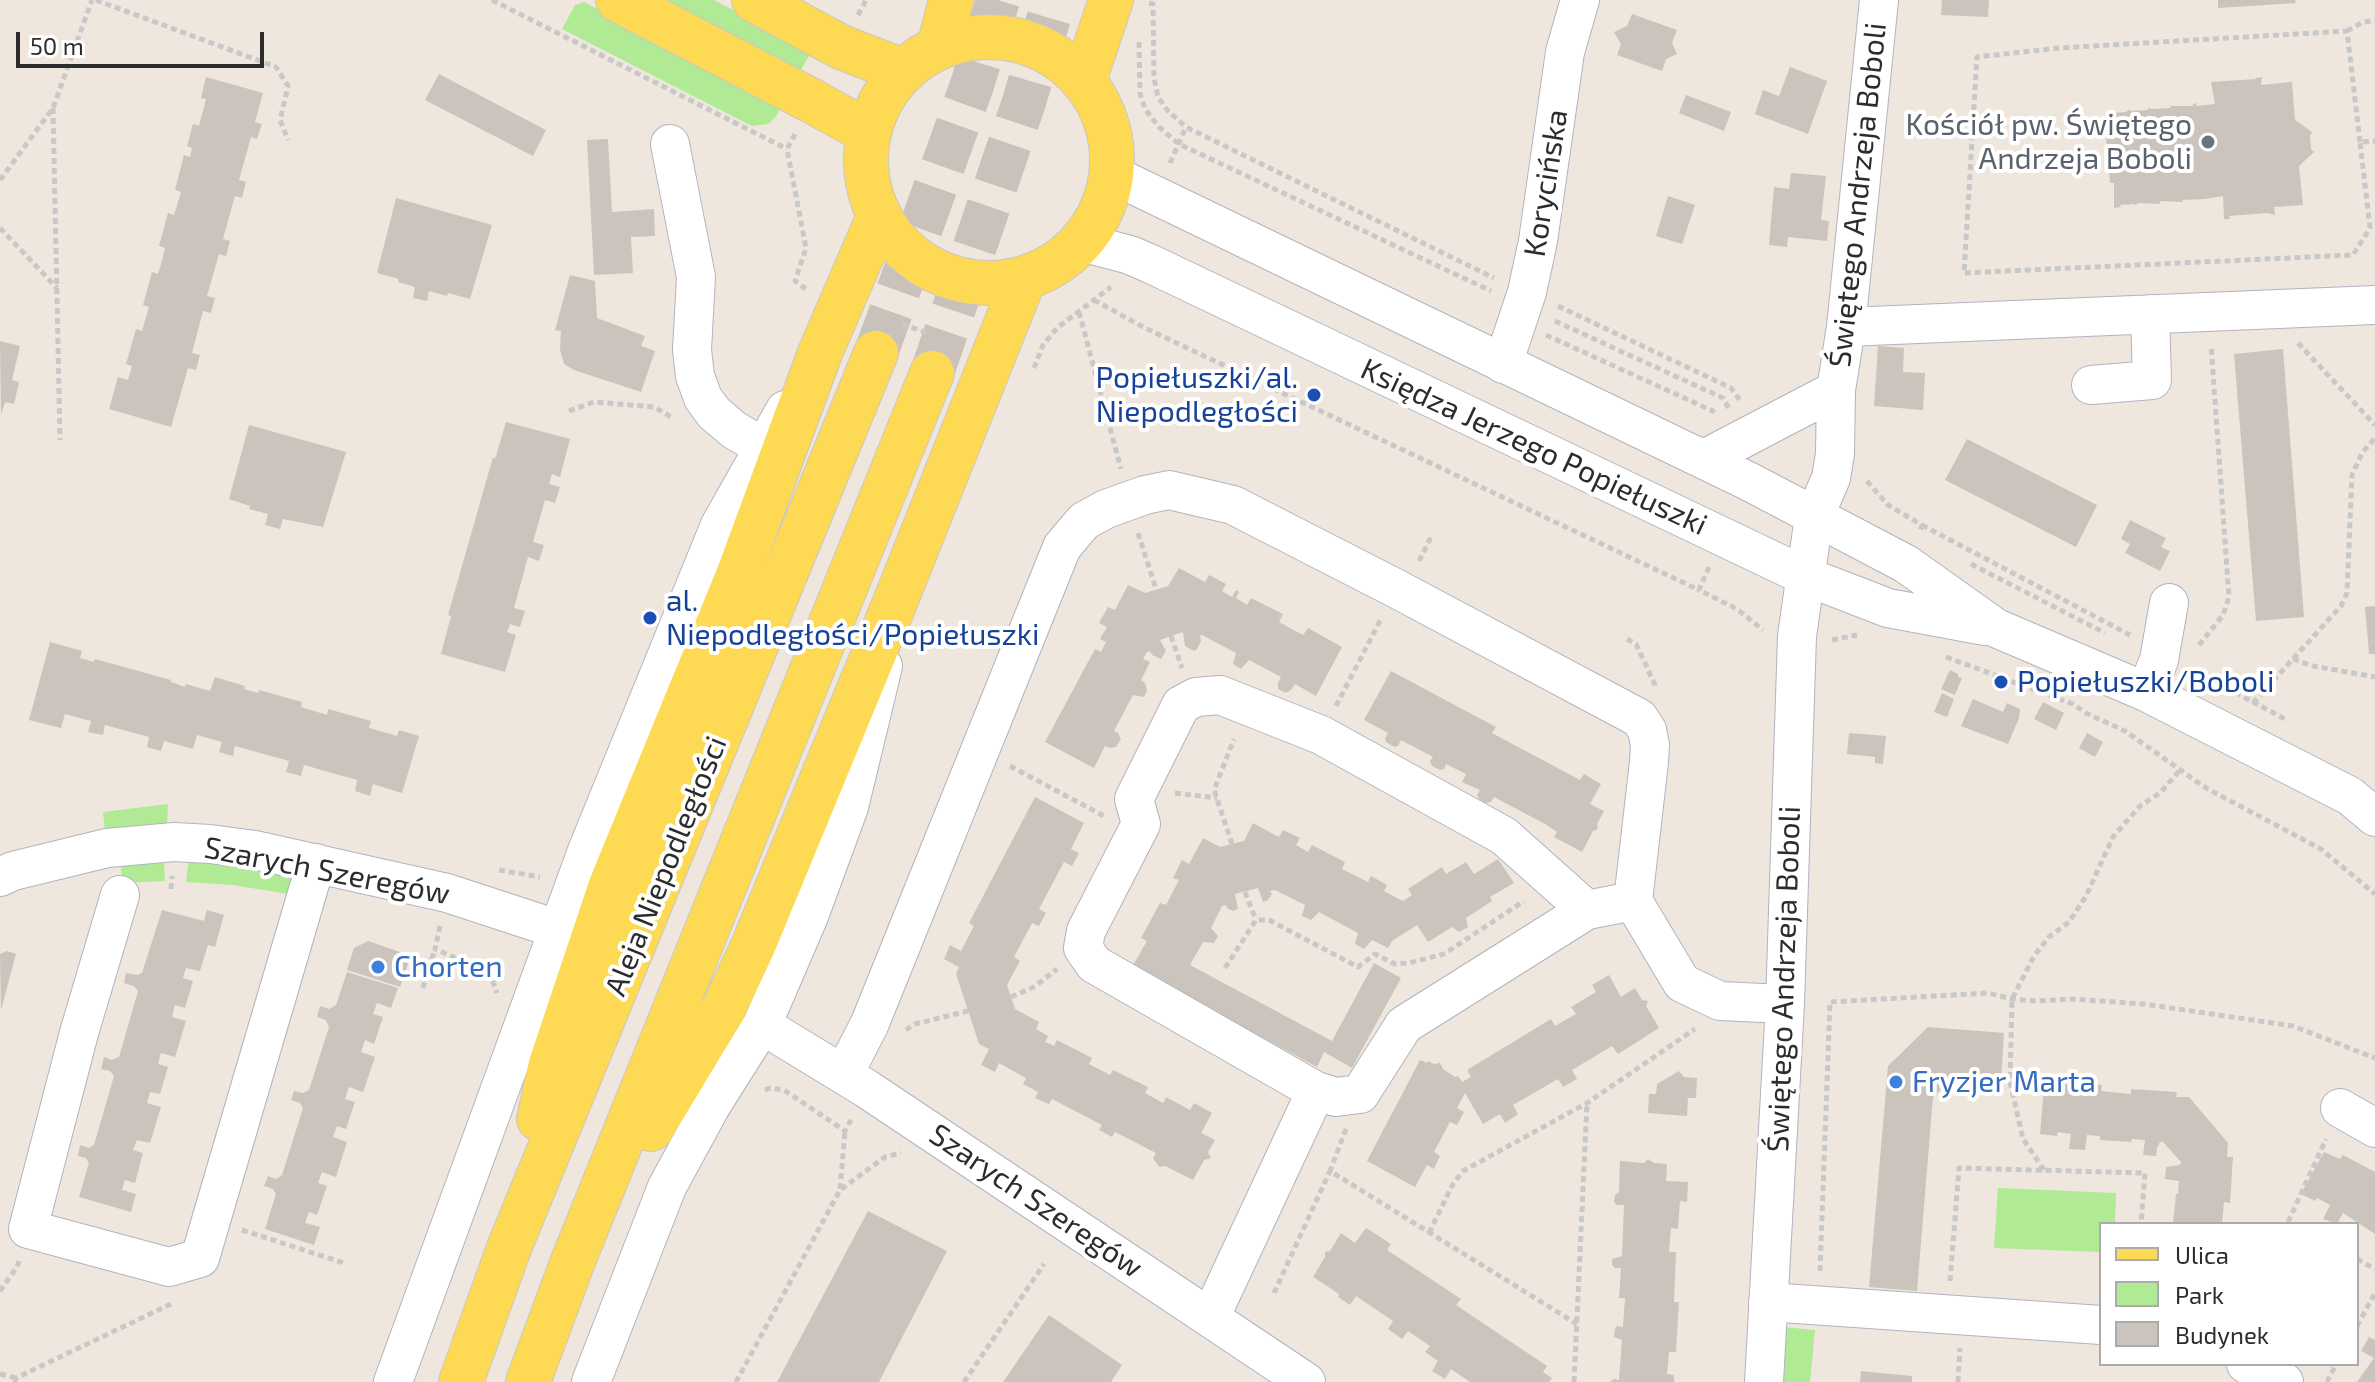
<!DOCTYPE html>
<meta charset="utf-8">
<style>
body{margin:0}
#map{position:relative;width:2375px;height:1382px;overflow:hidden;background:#efe7dd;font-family:"Exo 2",sans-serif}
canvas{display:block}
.legend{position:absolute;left:2099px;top:1222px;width:260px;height:144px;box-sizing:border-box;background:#fff;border:2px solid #ababab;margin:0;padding:10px 14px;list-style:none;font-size:24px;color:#2c2c2c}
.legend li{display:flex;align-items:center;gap:16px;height:40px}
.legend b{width:40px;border:2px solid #ababab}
.scale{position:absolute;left:16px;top:32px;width:248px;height:36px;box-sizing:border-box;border:4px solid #2c2c2c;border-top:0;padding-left:10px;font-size:24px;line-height:28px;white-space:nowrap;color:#2c2c2c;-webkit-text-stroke:6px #fff;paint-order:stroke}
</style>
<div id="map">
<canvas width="2375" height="1382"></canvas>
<ul class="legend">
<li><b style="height:10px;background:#fed953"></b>Ulica</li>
<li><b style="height:22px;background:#b0ea94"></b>Park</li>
<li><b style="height:22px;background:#cac4bc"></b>Budynek</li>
</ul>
<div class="scale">50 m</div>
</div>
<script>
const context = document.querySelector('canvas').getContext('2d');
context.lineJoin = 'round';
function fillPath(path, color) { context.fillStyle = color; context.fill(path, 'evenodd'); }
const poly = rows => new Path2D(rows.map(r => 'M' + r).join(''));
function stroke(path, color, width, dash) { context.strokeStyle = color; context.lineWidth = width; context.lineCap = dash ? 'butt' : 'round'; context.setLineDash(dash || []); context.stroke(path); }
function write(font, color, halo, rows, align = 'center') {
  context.font = font + ' "Exo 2",sans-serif'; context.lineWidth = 8; context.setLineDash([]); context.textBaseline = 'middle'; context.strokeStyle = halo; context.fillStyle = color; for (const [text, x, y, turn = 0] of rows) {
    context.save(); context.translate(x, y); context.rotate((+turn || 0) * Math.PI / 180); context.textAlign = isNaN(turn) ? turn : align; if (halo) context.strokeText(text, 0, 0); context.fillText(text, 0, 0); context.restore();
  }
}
fillPath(poly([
 [660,0,714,0,812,51,799,73],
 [584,2,781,107,775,118,768,124,752,126,562,29,575,5],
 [168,804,167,827,105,832,103,812],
 [189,858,292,874,294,895,233,885,186,882],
 [164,863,165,881,122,883,121,865],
 [1998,1188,2116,1193,2115,1224,2101,1224,2101,1252,1994,1248],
 [1783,1327,1815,1330,1810,1382,1778,1382]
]), '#b0ea94');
fillPath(poly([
 [1942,0,1989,0,1988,17,1941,15],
 [2218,0,2295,0,2296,3,2218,8],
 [1632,14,1677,30,1672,43,1677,54,1666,59,1662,71,1617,55,1621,44,1614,32,1627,26],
 [1790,67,1827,81,1808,134,1755,114,1763,90,1779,96],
 [439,74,546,130,533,156,425,100],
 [206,77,263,93,255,122,262,124,257,139,251,137,239,180,246,182,242,198,235,196,223,239,230,241,226,256,219,254,207,296,215,298,211,313,203,311,192,353,200,355,196,370,188,368,171,427,109,409,118,377,128,380,132,366,126,364,136,329,142,331,149,307,143,305,152,272,158,274,162,261,165,248,159,246,168,213,174,215,181,192,175,190,184,155,190,157,192,148,187,146,193,124,199,126,206,99,201,98],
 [2262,77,2261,85,2292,82,2295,120,2312,132,2310,136,2311,149,2314,152,2299,166,2303,205,2274,207,2275,215,2268,213,2229,216,2230,219,2224,219,2223,196,2205,199,2182,200,2183,202,2160,201,2160,204,2138,203,2135,206,2135,204,2120,205,2121,207,2114,208,2114,183,2110,183,2106,136,2110,135,2106,111,2112,113,2126,112,2130,109,2130,111,2148,110,2148,108,2152,109,2171,108,2170,106,2193,106,2193,104,2196,103,2196,106,2215,104,2211,82,2256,79,2256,78],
 [1686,95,1731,112,1724,131,1679,113],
 [608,139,612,212,654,209,655,236,631,237,633,273,594,275,587,140],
 [1791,173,1826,176,1821,220,1829,221,1827,241,1788,237,1787,247,1769,245,1774,187,1789,189],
 [1668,196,1695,205,1682,244,1656,236],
 [396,198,492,225,470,299,448,293,447,296,429,291,427,301,413,298,415,287,398,282,399,279,377,273],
 [570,275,595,281,597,318,645,336,641,346,655,351,641,392,574,370,564,364,560,350,561,331,555,330],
 [0,341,20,346,12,380,19,382,14,404,5,402,1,415],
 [1878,346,1904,348,1903,372,1925,373,1923,410,1874,406],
 [2283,349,2304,617,2256,621,2234,354],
 [506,422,570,439,560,477,552,474,549,484,560,487,555,503,545,500,533,542,544,545,539,561,528,557,514,608,525,611,520,627,510,624,507,632,516,635,505,672,441,654,451,616,448,615,493,457,495,459],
 [249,425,346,452,323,527,283,519,280,529,265,525,268,514,249,509,250,506,229,499],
 [1967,439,2097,505,2076,547,1945,480],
 [2130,520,2166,538,2161,547,2170,551,2160,571,2125,553,2130,544,2121,539],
 [1179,568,1205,582,1209,575,1226,584,1222,591,1232,597,1236,590,1239,592,1236,598,1247,605,1251,598,1283,614,1279,622,1303,635,1308,628,1342,647,1316,696,1295,684,1291,690,1286,693,1278,689,1278,683,1281,677,1249,660,1241,669,1233,664,1236,653,1202,635,1200,635,1201,641,1197,649,1194,651,1185,646,1183,632,1160,640,1166,651,1161,659,1152,655,1150,651,1147,652,1143,659,1150,662,1141,680,1145,683,1147,690,1144,697,1133,695,1114,731,1118,733,1121,739,1116,747,1110,748,1105,746,1094,768,1045,742,1095,649,1101,652,1106,642,1100,639,1107,627,1099,623,1108,607,1115,610,1128,585,1145,593,1168,586],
 [2375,606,2375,654,2369,654,2365,607],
 [50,642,82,651,80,658,94,662,95,659,171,680,171,682,185,687,186,684,210,691,215,677,245,686,244,689,258,693,259,690,302,702,301,707,327,715,328,709,371,721,369,728,397,736,399,730,419,736,402,793,373,784,370,796,355,791,357,780,304,765,301,776,286,772,289,761,235,746,233,756,219,752,222,742,197,735,193,749,164,741,161,751,147,747,149,737,105,725,103,735,88,732,91,721,65,714,61,728,29,720],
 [1950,670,1958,674,1958,677,1962,678,1955,695,1941,689],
 [1391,671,1496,727,1492,733,1580,780,1584,774,1601,784,1590,804,1604,811,1597,824,1598,829,1593,831,1582,852,1554,837,1557,832,1545,824,1494,797,1491,802,1486,803,1479,799,1477,795,1480,790,1462,782,1466,774,1446,764,1444,769,1440,770,1432,766,1430,761,1433,757,1401,740,1398,746,1394,747,1386,742,1385,738,1388,733,1364,720],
 [1942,693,1954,699,1947,717,1934,712],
 [1973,699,2003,712,2007,703,2020,709,2019,718,2008,744,1961,726],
 [2043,702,2064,713,2056,730,2034,719],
 [1849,733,1886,736,1883,764,1875,763,1875,757,1847,754],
 [2087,733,2103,742,2095,757,2079,748],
 [1035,797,1084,823,1071,849,1079,853,1072,866,1064,862,1039,909,1046,913,1039,926,1032,923,1014,957,1020,961,1007,985,1015,1009,1039,1022,1036,1029,1048,1036,1045,1042,1054,1046,1057,1040,1092,1058,1089,1064,1110,1075,1113,1070,1148,1087,1145,1093,1163,1103,1166,1097,1190,1110,1194,1103,1212,1113,1201,1133,1215,1140,1208,1152,1211,1158,1204,1160,1193,1180,1165,1166,1159,1167,1153,1158,1156,1153,1115,1132,1112,1137,1099,1130,1102,1125,1052,1099,1049,1104,1035,1098,1038,1092,1023,1084,1026,1078,999,1063,995,1072,981,1065,989,1049,979,1044,956,974,959,967,944,959,950,945,961,951,974,926,969,923],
 [1253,823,1279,837,1283,830,1300,838,1296,845,1308,852,1312,845,1345,862,1342,869,1368,882,1371,876,1387,885,1384,891,1403,901,1412,895,1408,889,1442,867,1446,874,1466,862,1474,874,1498,859,1514,883,1490,897,1492,901,1466,918,1468,927,1459,932,1452,927,1428,942,1417,925,1392,941,1388,948,1372,940,1364,949,1355,944,1358,933,1319,912,1311,920,1302,916,1305,905,1275,890,1270,891,1272,894,1268,900,1263,902,1258,888,1235,894,1238,909,1233,911,1227,908,1226,905,1222,906,1211,928,1218,936,1214,943,1203,942,1190,965,1332,1041,1374,963,1401,978,1352,1068,1324,1052,1317,1067,1132,967,1147,941,1141,938,1160,903,1166,905,1179,880,1173,878,1182,860,1189,864,1203,838,1220,847,1244,841],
 [162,910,204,921,207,910,224,915,215,947,208,945,200,971,186,968,183,978,193,981,185,1008,175,1005,172,1017,186,1021,175,1057,161,1053,158,1064,168,1067,160,1094,150,1092,147,1103,161,1107,150,1143,137,1140,133,1150,143,1153,135,1183,125,1180,122,1190,136,1194,131,1212,79,1197,89,1163,86,1158,78,1156,80,1145,89,1148,94,1145,114,1076,110,1071,101,1069,104,1057,112,1060,119,1057,138,991,134,986,124,983,126,973,137,975,142,973],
 [368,941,400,952,408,964,400,987,347,970,354,948],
 [7,951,16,954,1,1010,0,954],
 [347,972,398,988,391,1008,377,1003,373,1014,383,1017,374,1044,365,1040,361,1052,375,1057,363,1092,349,1087,345,1099,355,1102,346,1129,337,1126,333,1137,347,1142,336,1177,322,1172,318,1183,327,1186,317,1215,309,1212,305,1223,320,1227,314,1245,265,1229,276,1194,273,1189,264,1186,268,1176,276,1179,282,1175,303,1108,300,1103,291,1100,294,1091,303,1093,309,1090,329,1027,326,1020,317,1017,320,1006,329,1009,336,1005],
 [1609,975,1621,997,1635,988,1642,1000,1648,1001,1646,1006,1659,1028,1618,1054,1612,1046,1572,1070,1577,1079,1563,1087,1558,1079,1513,1105,1518,1114,1505,1123,1500,1114,1483,1124,1465,1093,1457,1108,1464,1112,1457,1125,1450,1122,1434,1152,1440,1156,1434,1169,1427,1165,1415,1187,1367,1161,1420,1060,1427,1063,1428,1061,1434,1064,1440,1063,1443,1069,1455,1077,1458,1076,1462,1082,1471,1077,1467,1070,1551,1019,1555,1026,1576,1014,1571,1007,1596,992,1592,985],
 [1928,1027,2004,1033,2001,1082,1952,1079,1933,1097,1917,1291,1869,1287,1888,1066],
 [1679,1071,1684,1077,1697,1078,1696,1098,1688,1098,1687,1116,1648,1113,1649,1094,1656,1094,1657,1084],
 [2063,1082,2102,1085,2101,1091,2131,1094,2131,1089,2177,1092,2176,1097,2189,1097,2228,1143,2227,1157,2233,1157,2230,1203,2224,1202,2222,1224,2173,1224,2176,1194,2178,1194,2179,1181,2165,1179,2166,1167,2180,1165,2181,1162,2163,1142,2160,1142,2157,1148,2156,1156,2143,1155,2145,1140,2132,1139,2131,1142,2100,1140,2100,1136,2087,1135,2085,1150,2069,1149,2071,1134,2058,1132,2057,1136,2040,1134,2044,1087,2062,1088],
 [2324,1152,2340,1159,2343,1155,2375,1172,2375,1234,2343,1213,2337,1224,2323,1219,2330,1205,2317,1198,2315,1201,2301,1194],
 [1648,1159,1654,1163,1667,1164,1666,1181,1688,1182,1687,1202,1680,1201,1678,1229,1671,1228,1669,1252,1676,1252,1674,1302,1679,1302,1676,1352,1669,1352,1667,1374,1674,1375,1674,1382,1610,1382,1614,1379,1619,1380,1622,1340,1614,1337,1615,1329,1617,1326,1623,1327,1625,1298,1619,1298,1621,1268,1615,1268,1612,1265,1612,1259,1622,1256,1624,1205,1617,1205,1614,1202,1615,1195,1619,1192,1620,1161,1644,1163],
 [868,1211,947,1251,879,1382,777,1382],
 [1366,1228,1391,1244,1387,1250,1461,1299,1456,1305,1547,1366,1543,1372,1552,1378,1549,1382,1470,1382,1451,1369,1445,1379,1432,1371,1438,1361,1425,1352,1430,1346,1408,1331,1402,1339,1388,1329,1393,1321,1356,1296,1350,1305,1338,1297,1339,1294,1313,1277,1325,1257,1325,1252,1330,1251,1341,1233,1355,1243],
 [1049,1315,1122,1365,1111,1382,1003,1382],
 [2369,1337,2375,1340,2375,1382,2357,1382,2374,1358,2361,1351],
 [1861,1371,1912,1376,1912,1382,1860,1382]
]), '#cac4bc');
stroke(poly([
 [876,353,972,85,998,0],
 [932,373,1024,102,1054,0]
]), '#c8c2ba', 44, [44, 22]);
const minor = poly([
 [670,144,696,277,692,350,695,376,703,398,714,413,734,430,763,447],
 [1111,174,1748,481,1906,564,1996,628,2146,692,2350,796,2375,817],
 [1081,242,1130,255,1151,264,1805,576,1888,608,1985,626],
 [1846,327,2375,305],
 [1503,364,1527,292,1538,241,1565,52,1580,0],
 [2091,385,2152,380,2150,314],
 [1704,459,1836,390],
 [2146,692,2159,660,2169,603],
 [0,877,13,871,107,848,174,842,210,844,255,850,447,893,557,929],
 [120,895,79,1033,28,1229,169,1267,200,1258,316,863],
 [1633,901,1682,983,1720,1001,1785,1004],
 [762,1025,867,1089,1306,1382],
 [844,1074,870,1023,1062,547,1084,521,1106,509,1145,495,1169,490,1233,505,1397,589,1639,718,1647,730,1650,745,1649,762,1633,901,1587,910,1404,1025,1360,1094,1336,1097,1316,1091,1094,964,1083,948,1086,931,1141,824,1134,799,1181,705,1196,697,1220,695,1321,735,1504,836,1587,910],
 [2340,1108,2375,1128],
 [1768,1302,2101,1325],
 [1210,1318,1316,1091],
 [2246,1364,2284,1382],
 [393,1382,587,851,720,525,785,410],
 [591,1382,667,1187,711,1106,762,1025,809,916,849,807,883,666],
 [1764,1382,1785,1004,1797,636,1814,517,1831,478,1835,454,1836,390,1846,327,1879,0]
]);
const major = poly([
 [618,0,812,101,868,132],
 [754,0,841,47,903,71],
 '866 160a123 123 0 1 1 246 0a123 123 0 1 1-246 0Z',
 [939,47,951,0],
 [1084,81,1111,0],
 [539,1119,551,1064,611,885,739,573,820,353,879,216],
 [651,1129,723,1010,753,946,896,600,1024,279],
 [461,1382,509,1248,876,353],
 [528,1382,573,1261,932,373]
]);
stroke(minor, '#b1b3c1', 40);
stroke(major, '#c8c8c8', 46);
stroke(poly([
 [96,0,276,67,288,86,280,120,288,140],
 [492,0,787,149],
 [1149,3,1153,4,1154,78,1158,97,1168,111,1186,127,1494,278],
 [858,15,866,0],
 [2347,31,2363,22,2375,21],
 [1139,42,1140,93,1145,109,1159,127,1179,144,1491,291],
 [53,108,60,440],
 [795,134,787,149,806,248,795,281,806,289],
 [2360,142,2347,31,2059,48,1977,57,1964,273,2353,255,2370,228,2360,142,2375,141],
 [1170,163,1186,127],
 [0,180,53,108,92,0],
 [0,228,57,288],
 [1094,300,1145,328,1699,590],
 [1558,306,1731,388,1742,403],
 [1079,312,1121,469],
 [1555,321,1723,398,1729,409],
 [902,324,930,334],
 [1546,335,1715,412],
 [2298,343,2375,425],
 [1034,368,1043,345,1057,328,1111,287],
 [569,411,594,402,654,407,671,417],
 [1867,481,1888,505,1922,525,1920,531],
 [1922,525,2130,635],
 [1138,533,1156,589],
 [1419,561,1431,537],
 [1971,564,2105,633],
 [1709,567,1699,590,1737,609,1763,630],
 [1171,636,1182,668],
 [1627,639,1636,644,1656,687],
 [1832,640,1857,635],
 [2199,645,2223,615,2229,597,2211,345],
 [1946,657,2073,704,2086,713,2125,731,2206,788,2321,849,2375,894],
 [2293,659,2313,666,2375,677],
 [2191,669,2285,719],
 [2253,703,2341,606,2347,593,2352,475,2362,453,2375,438],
 [1336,706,1381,619],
 [1010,766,1104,816],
 [1175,793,1217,798],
 [1232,844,1214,790,1234,739],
 [499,870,540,877],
 [171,889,172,876],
 [1245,892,1256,920],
 [440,926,435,949,481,969,493,982,497,993],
 [1225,968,1256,920,1269,920,1358,967,1375,954,1395,964,1409,963,1444,954,1524,901],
 [423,988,435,949],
 [1011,997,1034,987,1057,969],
 [906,1030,915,1024,968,1011],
 [765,1090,770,1088,784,1090,845,1131,851,1120],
 [1346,1129,1330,1171,1577,1324],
 [2044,1170,2023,1139,2010,1082,2012,999,2034,956,2049,937,2069,922,2086,896,2113,837,2140,806,2160,793,2180,770],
 [840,1189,845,1131],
 [2288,1222,2326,1139],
 [242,1230,344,1263],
 [1429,1233,1453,1184,1463,1171,1587,1103,1695,1029],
 [2357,1259,2375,1269],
 [1820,1271,1830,1002,1988,993,2012,999,2035,1001,2072,999,2144,1004,2293,1026,2375,1058],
 [1950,1281,1959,1168,2145,1173,2141,1224],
 [0,1291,17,1267,19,1261],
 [1274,1293,1330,1171],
 [2357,1326,2375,1293],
 [0,1374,16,1378],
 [15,1382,16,1378,173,1303],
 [736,1382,840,1190,885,1157,901,1153],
 [964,1382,1044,1264],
 [1574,1382,1587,1103],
 [1958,1382,1960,1348],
 [2327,1382,2336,1364]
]), '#c8c8c8', 5, [6, 4]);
stroke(minor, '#fff', 38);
stroke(major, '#fed953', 44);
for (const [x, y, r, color] of [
 [2208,142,8,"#6b7280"],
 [1314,395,8,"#1a4fb4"],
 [650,618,8,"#1a4fb4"],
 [2001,682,8,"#1a4fb4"],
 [378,967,8,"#3f7fe0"],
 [1896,1082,8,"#3f7fe0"]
]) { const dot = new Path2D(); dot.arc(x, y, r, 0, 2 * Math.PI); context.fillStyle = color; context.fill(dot); stroke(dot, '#fff', 3); }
write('30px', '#5b616d', '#fff', [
 ["Kościół pw. Świętego",2192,125],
 ["Andrzeja Boboli",2192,159]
], 'right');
write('30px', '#2c2c2c', '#fff', [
 ["Korycińska",1546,183,-81],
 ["Świętego Andrzeja Boboli",1858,195,-84],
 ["Księdza Jerzego Popiełuszki",1534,447,25],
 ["Aleja Niepodległości",666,866,-68],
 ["Szarych Szeregów",327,871,11],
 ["Świętego Andrzeja Boboli",1784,979,-88],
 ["Szarych Szeregów",1036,1201,34]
]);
write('30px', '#164399', '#fff', [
 ["Popiełuszki/al.",1298,378,"right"],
 ["Niepodległości",1298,412,"right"],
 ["al.",666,601],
 ["Niepodległości/Popiełuszki",666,635],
 ["Popiełuszki/Boboli",2017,682]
], 'left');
write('30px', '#366cbe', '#fff', [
 ["Chorten",394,967],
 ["Fryzjer Marta",1912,1082]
], 'left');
</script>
